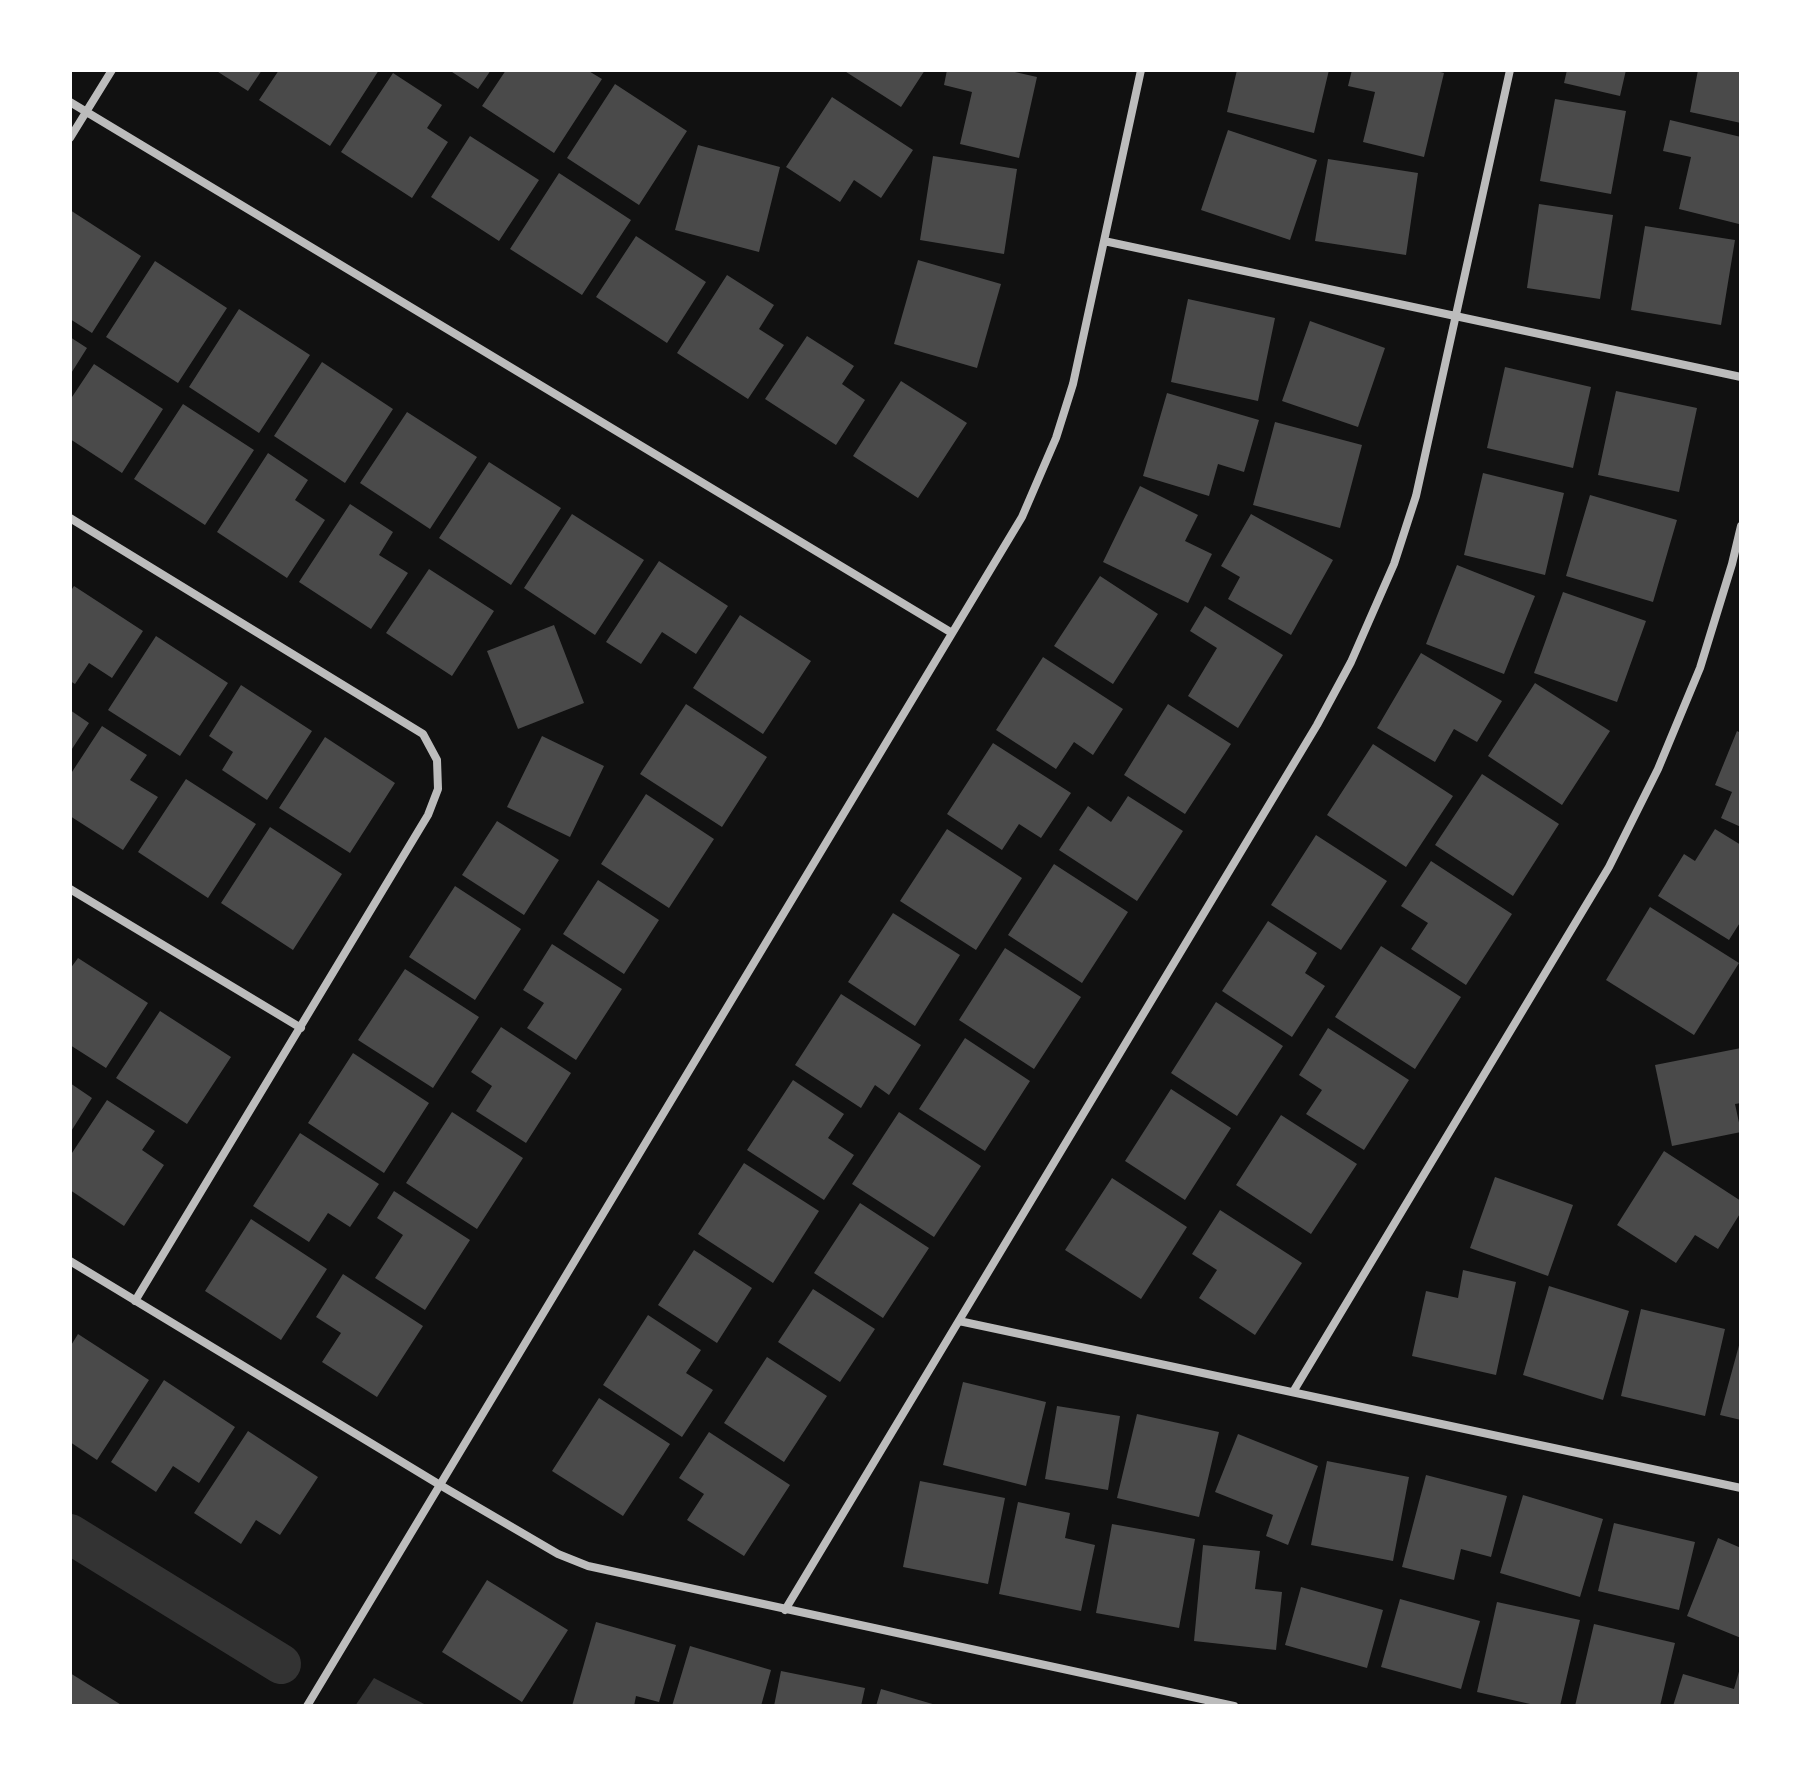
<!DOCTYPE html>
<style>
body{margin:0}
#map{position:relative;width:1811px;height:1776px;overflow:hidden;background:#111;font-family:"Source Sans 3",sans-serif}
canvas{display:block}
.frame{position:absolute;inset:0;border:72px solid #fff;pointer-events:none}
</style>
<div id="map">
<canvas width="1811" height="1776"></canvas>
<div class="frame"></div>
</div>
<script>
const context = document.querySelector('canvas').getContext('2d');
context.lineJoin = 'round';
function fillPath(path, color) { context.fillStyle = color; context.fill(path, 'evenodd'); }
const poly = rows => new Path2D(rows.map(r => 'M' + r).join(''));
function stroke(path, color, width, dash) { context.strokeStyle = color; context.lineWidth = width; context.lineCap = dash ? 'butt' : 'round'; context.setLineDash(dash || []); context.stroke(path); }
fillPath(poly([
 [374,1678,428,1706,355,1706]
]), '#333');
stroke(poly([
 [70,1534,281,1664]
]), '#333', 40);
fillPath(poly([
 [215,70,262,70,248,91],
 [279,70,337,72,379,70,330,146,259,100],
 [449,70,491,70,478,89],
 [506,70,587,70,602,79,554,153,482,106],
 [843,70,925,70,901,107],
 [947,70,1006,70,1037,77,1019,158,960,144,972,92,944,85],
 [1237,70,1329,70,1314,133,1227,112],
 [1352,70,1432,70,1444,73,1424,157,1363,142,1375,92,1348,86],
 [1567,70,1626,70,1620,96,1564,83],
 [1698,70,1741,70,1741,123,1690,112],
 [393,73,442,105,427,128,448,142,412,198,341,152],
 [615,84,687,131,639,205,567,158],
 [832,97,913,150,881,198,854,180,840,202,786,167],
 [1555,99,1626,111,1611,194,1540,181],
 [1670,120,1741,137,1739,224,1679,209,1691,157,1663,151],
 [1228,130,1317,160,1290,240,1201,210],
 [470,136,539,180,499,241,431,197],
 [698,145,780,167,759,252,675,230],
 [933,156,1017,169,1004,254,920,240],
 [1328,159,1418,173,1406,255,1315,241],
 [559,173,631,220,582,295,510,249],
 [1539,204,1613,215,1600,299,1527,288],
 [70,210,141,256,92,333,70,319],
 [1645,226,1735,240,1721,325,1631,310],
 [636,236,706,282,667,343,596,297],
 [918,260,1001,284,977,368,894,344],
 [155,261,227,308,178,383,106,337],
 [727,275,774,305,759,329,784,345,748,399,677,353],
 [1188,299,1275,318,1258,401,1171,382],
 [239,309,310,355,259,433,189,387],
 [1310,321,1385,348,1358,427,1282,401],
 [807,336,854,366,842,384,865,400,836,445,765,399],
 [70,337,87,348,70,375],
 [322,362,393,409,345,483,274,436],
 [94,364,163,409,122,473,70,439,70,400],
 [1505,367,1591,387,1573,468,1487,448],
 [901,381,967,423,918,498,853,456],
 [1616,391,1697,408,1679,492,1598,475],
 [1167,393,1259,420,1244,472,1218,464,1209,496,1143,476],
 [183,404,254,450,205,525,134,479],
 [407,412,477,457,430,529,360,483],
 [1275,422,1362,445,1340,528,1253,505],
 [268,453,308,480,295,500,325,520,287,578,217,532],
 [489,462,561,508,511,585,439,538],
 [1483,473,1564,493,1545,575,1464,555],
 [1140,486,1198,515,1185,541,1212,554,1188,603,1103,562],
 [1590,495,1677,520,1653,602,1566,576],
 [350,504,393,532,379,555,408,573,371,629,299,582],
 [572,514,644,560,595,635,524,588],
 [1251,514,1333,560,1291,635,1228,599,1240,577,1221,566],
 [659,561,728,606,696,654,662,632,641,664,606,642],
 [1457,565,1535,596,1504,674,1426,644],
 [429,569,494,611,452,676,386,633],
 [1100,576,1158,614,1113,684,1054,646],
 [74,586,143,631,112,678,89,663,75,684,70,681,70,592],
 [1563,592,1646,621,1617,702,1534,673],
 [1205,606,1283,655,1238,728,1188,696,1217,648,1190,631],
 [740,615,811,661,763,734,693,688],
 [554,625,584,703,518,729,487,651],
 [156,636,228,683,180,756,108,710],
 [1421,653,1502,701,1477,742,1454,729,1435,762,1377,728],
 [1043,657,1123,709,1093,755,1074,742,1056,769,996,730],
 [1535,683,1610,731,1562,805,1488,756],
 [241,685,312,731,267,800,222,770,233,752,209,736],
 [686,704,767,757,722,827,640,774],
 [1168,704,1231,744,1185,814,1124,775],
 [70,710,89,723,70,752],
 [102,726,147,755,130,780,158,797,123,850,70,816,70,775],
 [1737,731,1741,733,1741,827,1721,818,1732,792,1715,785],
 [542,736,604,766,570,837,507,807],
 [325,737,395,783,350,853,279,808],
 [993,743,1071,793,1041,838,1019,824,1002,850,947,814],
 [1373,744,1453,796,1406,867,1327,815],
 [1482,774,1559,824,1513,896,1435,845],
 [186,779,256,824,208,898,138,852],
 [646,794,714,839,669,908,601,864],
 [1128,796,1183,831,1137,901,1059,850,1088,806,1111,822],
 [497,821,559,860,524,915,462,875],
 [270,827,342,874,293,950,221,903],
 [947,829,1022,878,976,950,900,901],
 [1715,829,1741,845,1741,921,1729,940,1658,896,1684,854,1695,861],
 [1316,835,1387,881,1341,950,1271,905],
 [1431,861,1512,914,1466,985,1411,949,1428,923,1401,906],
 [1054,864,1128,912,1082,983,1008,935],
 [598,880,659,920,624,974,563,934],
 [455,886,521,929,475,1000,409,957],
 [1650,907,1739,963,1694,1035,1606,980],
 [893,913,960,955,915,1026,848,982],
 [1268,921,1317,953,1305,973,1325,986,1292,1037,1222,991],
 [552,944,622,989,576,1060,527,1028,544,1003,523,990],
 [1381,946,1461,997,1415,1069,1335,1017],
 [1005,948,1081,997,1034,1069,959,1020],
 [78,958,148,1003,106,1068,70,1045,70,969],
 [405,969,479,1017,433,1088,358,1040],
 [841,994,921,1045,889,1095,875,1085,861,1108,795,1065],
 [1216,1002,1283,1046,1237,1116,1171,1073],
 [160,1011,231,1057,187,1124,116,1078],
 [501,1027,571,1073,526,1143,476,1111,492,1086,471,1072],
 [1328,1028,1409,1080,1364,1150,1306,1114,1322,1090,1299,1075],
 [965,1038,1030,1081,985,1151,919,1109],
 [1741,1048,1741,1103,1735,1104,1741,1132,1672,1146,1655,1065],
 [353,1053,429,1103,384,1173,308,1123],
 [793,1080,844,1114,828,1138,854,1155,824,1200,747,1150],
 [70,1083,92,1098,70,1133],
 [1171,1089,1231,1128,1185,1200,1125,1161],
 [107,1100,155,1131,142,1150,164,1165,124,1226,70,1190,70,1156],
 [452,1112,523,1158,477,1229,406,1183],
 [899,1112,981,1166,934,1237,852,1184],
 [1281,1115,1357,1164,1311,1234,1236,1185],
 [300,1133,379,1184,350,1227,328,1213,309,1242,253,1206],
 [1664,1151,1741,1201,1741,1212,1718,1249,1695,1235,1676,1263,1617,1225],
 [744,1163,819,1211,773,1283,698,1234],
 [1495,1177,1573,1205,1548,1276,1470,1248],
 [1112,1178,1187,1227,1141,1299,1065,1250],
 [394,1191,470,1240,425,1310,375,1278,403,1235,377,1218],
 [860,1203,929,1248,883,1318,814,1273],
 [1220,1210,1302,1263,1255,1335,1199,1298,1217,1270,1192,1254],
 [251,1219,327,1269,281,1340,205,1291],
 [694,1250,752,1288,717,1343,658,1305],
 [1463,1270,1516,1282,1496,1375,1412,1356,1426,1291,1458,1298],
 [343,1274,423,1326,377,1397,322,1362,341,1333,316,1317],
 [1549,1286,1629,1311,1603,1400,1523,1375],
 [813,1289,875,1329,840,1382,778,1342],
 [1641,1309,1725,1329,1705,1416,1621,1396],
 [648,1315,701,1350,686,1373,713,1390,682,1437,603,1385],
 [78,1334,149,1380,97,1460,70,1442,70,1347],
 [1741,1338,1741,1420,1720,1415],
 [767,1357,827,1396,784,1462,724,1423],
 [164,1380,235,1427,199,1483,173,1466,156,1492,111,1462],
 [963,1382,1046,1402,1026,1486,943,1465],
 [599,1398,670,1444,623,1516,552,1471],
 [1057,1406,1120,1416,1108,1490,1045,1479],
 [1137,1414,1219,1432,1199,1517,1117,1498],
 [248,1431,318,1477,280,1535,256,1520,241,1544,194,1513],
 [709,1432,790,1485,744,1556,687,1520,704,1494,679,1478],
 [1238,1434,1318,1466,1288,1545,1266,1536,1273,1515,1215,1492],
 [1327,1461,1409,1477,1393,1561,1311,1545],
 [1426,1475,1507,1496,1491,1557,1461,1549,1454,1580,1402,1567],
 [920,1481,1005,1498,988,1584,903,1567],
 [1523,1495,1603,1519,1580,1597,1500,1573],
 [1018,1502,1070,1513,1065,1538,1095,1545,1081,1611,999,1594],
 [1614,1523,1695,1542,1679,1610,1598,1591],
 [1112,1524,1195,1539,1179,1628,1096,1613],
 [1718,1538,1741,1548,1741,1638,1687,1616],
 [1203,1545,1260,1551,1255,1589,1282,1592,1276,1650,1194,1641],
 [487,1580,568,1630,522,1702,442,1652],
 [1301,1587,1383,1610,1367,1668,1285,1645],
 [1400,1599,1480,1621,1461,1689,1381,1667],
 [1497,1602,1580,1620,1560,1706,1539,1706,1477,1692],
 [596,1622,676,1645,659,1702,636,1696,634,1706,572,1706],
 [1594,1624,1675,1643,1660,1706,1575,1706],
 [690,1646,771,1670,761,1706,672,1706],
 [1740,1668,1741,1706,1673,1706,1683,1674,1734,1689],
 [781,1671,865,1688,861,1706,774,1706],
 [70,1673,123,1706,70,1706],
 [881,1689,936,1705,936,1706,876,1706]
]), '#4a4a4a');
stroke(poly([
 [70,102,952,633],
 [70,138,112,70],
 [1104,241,1741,377],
 [70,518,423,734,437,760,438,789,428,815,135,1301],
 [70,889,301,1028],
 [70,1261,440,1485,558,1554,588,1566,1234,1706],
 [959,1321,1741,1488],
 [1293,1392,1609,867,1658,769,1700,668,1732,564,1741,526],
 [785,1610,1317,725,1351,662,1394,564,1416,496,1510,70],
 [307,1706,1022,517,1056,438,1073,384,1141,70]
]), '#bcbcbc', 8);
</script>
